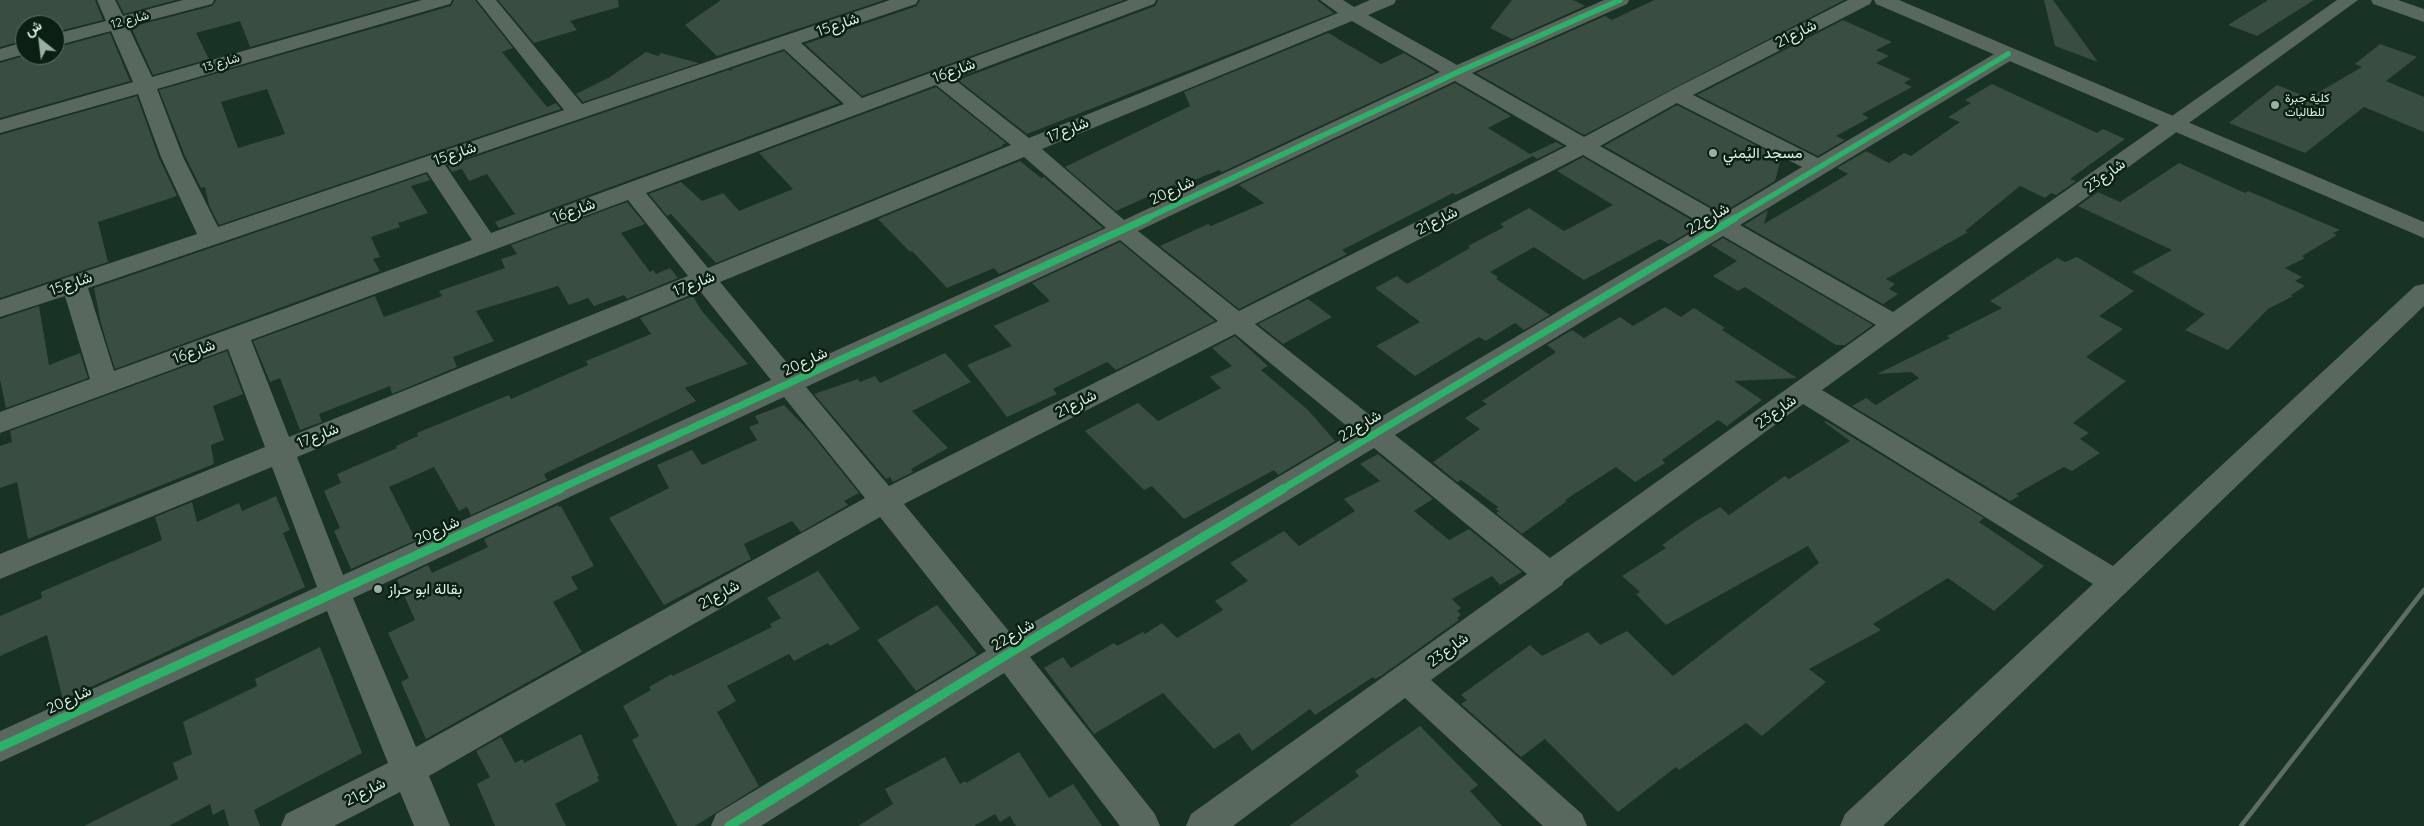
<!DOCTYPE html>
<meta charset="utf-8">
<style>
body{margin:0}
#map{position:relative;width:2424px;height:826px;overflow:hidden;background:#183223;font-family:Quicksand,Vazirmatn,sans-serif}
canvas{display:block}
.north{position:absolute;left:15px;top:15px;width:50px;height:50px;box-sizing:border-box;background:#0c1f13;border:1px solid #607567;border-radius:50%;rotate:331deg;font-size:14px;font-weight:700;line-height:20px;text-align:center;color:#def6e5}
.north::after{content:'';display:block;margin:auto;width:18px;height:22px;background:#99b1a1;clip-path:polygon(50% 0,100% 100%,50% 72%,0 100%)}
</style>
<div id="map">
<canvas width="2424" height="826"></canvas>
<div class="north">ش</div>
</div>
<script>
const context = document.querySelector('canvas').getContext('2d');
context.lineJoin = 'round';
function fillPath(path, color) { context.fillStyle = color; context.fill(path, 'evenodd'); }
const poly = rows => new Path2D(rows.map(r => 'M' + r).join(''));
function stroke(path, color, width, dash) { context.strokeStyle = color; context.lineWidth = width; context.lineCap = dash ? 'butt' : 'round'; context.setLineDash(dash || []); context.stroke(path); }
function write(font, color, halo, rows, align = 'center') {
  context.font = font + ' Quicksand,Vazirmatn,sans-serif'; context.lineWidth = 5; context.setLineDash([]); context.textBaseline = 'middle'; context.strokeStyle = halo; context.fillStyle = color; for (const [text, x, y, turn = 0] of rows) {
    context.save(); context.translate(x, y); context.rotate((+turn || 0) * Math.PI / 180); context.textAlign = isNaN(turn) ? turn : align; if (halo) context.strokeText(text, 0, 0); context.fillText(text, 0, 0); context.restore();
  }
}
fillPath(poly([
 [0,0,95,0,103,20,55,32,55,25,25,25,25,40,0,47],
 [117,0,176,0,124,14],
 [216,0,415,0,250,47,240,21,196,33,209,59,153,75,131,27,212,6],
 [454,0,475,0,513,48,502,52,547,107,556,103,561,109,219,225,209,205,205,187,201,188,185,156,159,90,451,6],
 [267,89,285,134,238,148,221,102],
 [498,0,618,0,619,7,570,21,577,30,534,43],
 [721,0,884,0,717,56,685,25],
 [920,0,1124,0,862,96,805,44,917,6],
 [1158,0,1317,0,1334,13,1027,134,958,80,1155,6],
 [1512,0,1573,0,1585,6,1512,39,1490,28],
 [1654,0,1844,0,1584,135,1476,73,1605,16,1612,20],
 [2044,0,2053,0,2098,62,2055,46],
 [2268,0,2314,0,2257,36,2228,25],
 [1843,20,1892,42,1876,50,1889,56,1876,63,1911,79,1904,83,1912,87,1862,114,1869,118,1836,136,1845,140,1818,156,1697,95],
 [110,33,130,81,0,118,0,63,27,55,55,55,55,48],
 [1328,33,1381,64,1404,53,1436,72,1222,172,1219,170,1177,187,1174,185,1116,211,1065,167,1190,106,1184,92],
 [2380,44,2417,57,2386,81,2424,97,2424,132,2364,107,2305,153,2229,123,2277,85,2309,98,2362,67,2355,64],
 [784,51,840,103,499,228,495,222,515,214,487,174,469,181,462,169,452,172,448,166,728,70,733,71,731,69],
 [646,52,658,56,661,53,699,63,583,102,576,94,610,77],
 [1455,83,1511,116,1488,128,1530,154,1556,142,1563,146,1537,159,1533,156,1456,195,1453,193,1342,250,1347,254,1239,309,1160,246,1208,224,1211,226,1264,203,1239,185],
 [1992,84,2097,133,2103,129,2125,139,2070,179,2076,181,2056,195,2051,193,2045,198,2020,186,1965,231,1968,232,1886,279,1895,284,1889,289,1898,294,1883,304,1744,225,1768,210,1764,224,1848,174,1837,168,1866,151,1889,163,1904,153,1911,156,1960,122,1948,117,1971,103,1965,100],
 [936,87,1006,143,1002,145,1003,146,716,263,671,214,667,216,649,194,681,182,702,201,723,193,739,211,793,189,759,153],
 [137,96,159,158,177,196,98,222,108,262,0,298,0,135],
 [1677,105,1781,158,1775,181,1722,213,1604,146],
 [1583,157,1700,225,1669,244,1660,239,1584,280,1534,247,1490,272,1498,277,1496,279,1550,315,1524,330,1515,323,1486,341,1479,337,1415,376,1376,346,1420,322,1375,288,1397,276,1407,284,1470,248,1468,246,1504,227,1500,224,1529,208,1564,231,1613,205,1557,171],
 [1020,161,1041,178,1044,177,1103,228,999,274,994,268,947,288,912,251,910,252,878,219],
 [2179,163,2245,193,2248,191,2340,230,2333,233,2337,235,2302,256,2305,258,2285,268,2302,277,2295,281,2305,286,2291,295,2293,296,2268,309,2228,350,2185,330,2205,314,2132,272,2172,250,2078,206,2098,192,2120,202],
 [426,174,430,180,411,186,428,213,398,223,400,227,371,237,380,257,373,259,380,271,115,369,101,324,94,288],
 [627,202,645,224,621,233,650,272,653,270,656,274,670,268,678,278,627,299,624,295,594,306,588,298,569,305,558,286,476,311,494,341,453,357,457,367,392,394,390,386,319,414,322,422,300,430,280,378,270,382,253,341,375,296,384,317,442,296,439,291,505,268,501,259,517,254,511,245],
 [1723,238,1873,325,1845,345,1836,345,1745,287,1738,291,1713,276,1737,261,1711,245],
 [1120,242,1215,321,1116,370,1107,362,1053,389,1057,394,1007,417,967,365,1012,346,994,326,1050,301,1032,283],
 [2077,257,2134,291,2099,316,2123,329,2086,357,2126,381,2073,423,2089,433,2080,439,2100,453,2072,471,2064,467,2016,494,2019,496,2010,501,1852,406,1866,398,1876,405,1919,378,1911,372,1877,374,1950,338,1947,336,2002,308,1990,301,2057,258,2065,262],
 [693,296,701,310,748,364,685,388,696,401,544,474,547,480,471,515,467,507,459,511,434,467,389,487,416,540,351,569,334,531,340,528,324,491,341,483,337,474,397,448,396,446,418,436,417,433,509,395,511,399,588,365,586,361,651,334,640,318],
 [1308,299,1332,317,1283,344,1258,324],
 [39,306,49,365,80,353,88,378,6,408,0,380,0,319],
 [1665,307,1681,317,1694,308,1725,328,1722,330,1797,378,1734,381,1762,400,1727,426,1718,420,1662,460,1665,463,1635,482,1616,467,1565,500,1567,501,1522,534,1496,513,1499,511,1496,509,1498,507,1461,480,1457,482,1433,462,1480,429,1465,418,1487,404,1482,401,1556,352,1547,345,1572,330,1584,338,1620,317,1633,326],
 [1235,336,1268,366,1261,370,1308,410,1335,441,1278,475,1274,470,1184,519,1152,486,1144,490,1085,431,1138,403,1158,421,1221,388,1210,377,1232,366,1212,348],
 [227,351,243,394,213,406,224,440,211,445,214,464,28,539,17,482,0,488,0,446,12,442,10,431],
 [945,353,971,382,912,411,948,448,911,469,913,472,893,482,890,477,886,479,814,394,858,379,860,382,875,376,880,383],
 [784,405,810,432,859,493,844,501,848,505,801,532,792,521,744,544,751,559,664,605,609,518,669,488,657,465,692,450,702,465,757,440,749,427,759,423,755,416],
 [1826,421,1984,518,1979,522,2044,566,1994,611,1948,578,1873,624,1881,630,1809,669,1826,682,1762,736,1746,723,1679,770,1676,767,1618,812,1545,739,1521,757,1461,704,1467,700,1461,695,1530,645,1542,656,1588,632,1600,645,1627,631,1673,676,1819,563,1808,546,1666,625,1636,594,1640,592,1622,576,1666,548,1662,545,1696,521,1720,507,1729,515,1785,476,1789,479,1850,441,1824,422],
 [1378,454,1433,499,1414,511,1449,540,1469,529,1522,572,1500,585,1492,576,1452,599,1461,608,1457,611,1461,615,1457,618,1459,620,1381,676,1375,679,1373,677,1315,715,1310,709,1252,751,1239,733,1214,749,1163,693,1094,734,1044,668,1063,657,1071,668,1114,643,1117,646,1143,632,1145,634,1162,623,1177,638,1223,610,1215,601,1248,581,1230,563,1284,531,1299,546,1355,511,1344,499,1380,481,1360,464],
 [276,496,290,530,283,533,305,587,63,700,47,635,0,656,0,616,42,598,41,592,162,540,155,517,192,502,197,522,239,503,242,511],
 [558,505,559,507,561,506,594,566,571,577,578,589,553,602,582,652,426,739,401,682,409,678,388,633,415,620,397,580,428,565,432,573,488,547,484,539],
 [818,571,860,629,830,646,828,643,794,661,789,654,727,686,736,701,717,712,759,786,695,826,677,826,632,740,639,736,623,706,651,690,649,687,672,674,672,676,685,670,772,627,770,624,781,618,767,598],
 [937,605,977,654,916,691,877,640],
 [320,647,362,753,254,810,260,826,229,826,224,809,213,815,210,804,169,826,84,826,178,779,173,763,192,754,183,722,257,686,255,679],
 [1420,726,1478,785,1470,791,1502,826,1289,826,1359,776,1355,771],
 [581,734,599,776,597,777,599,781,555,804,566,826,495,826,477,784,490,777,476,751,501,737,515,763,523,759,524,763],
 [1019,752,1049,798,1073,784,1102,826,1016,826,1010,816,1000,822,995,814,974,826,858,826,893,804,885,789,945,757,960,784,965,781,966,783]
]), '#394d40');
fillPath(poly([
 [97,0,115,0,123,16,183,0,214,0,212,4,128,26,152,77,422,0,452,0,450,4,157,89,183,157,218,227,564,110,477,0,496,0,582,104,890,0,918,0,916,4,801,43,862,98,1129,0,1156,0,1154,4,954,79,1029,138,1338,13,1320,0,1343,0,1354,7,1370,0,1396,0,1394,4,1368,15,1457,65,1604,0,1629,0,1627,4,1472,73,1584,137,1670,91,1848,0,1872,0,1870,4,1693,95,1818,158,2001,50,2008,48,2015,50,2018,54,2015,58,1740,225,1893,312,2337,0,2358,0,1822,390,2113,566,2415,286,2424,284,2424,306,1883,826,1840,826,1845,814,2093,584,1803,404,1564,581,1562,585,1431,680,1582,814,1587,826,1543,826,1405,698,1233,826,1186,826,1191,814,1527,574,1374,448,1030,657,1155,814,1160,826,1120,826,1004,673,761,826,711,826,716,814,986,651,880,517,429,776,450,826,414,826,400,792,334,826,281,826,286,814,388,763,327,611,0,762,0,731,317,587,272,467,0,579,0,554,265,447,228,349,0,433,0,412,90,379,65,296,0,317,0,300,197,234,161,157,138,94,0,133,0,120,133,82,111,31,55,46,55,34,106,21,97,0],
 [1352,21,1440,72,1124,220,1042,149,1352,21],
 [784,49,844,104,491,233,445,165,784,49],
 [1455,81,1567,146,1239,311,1138,231,1455,81],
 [936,85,1011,145,708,268,646,193,936,85],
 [1677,103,1802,167,1722,215,1600,146,1677,103],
 [1583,155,1704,225,1376,420,1255,324,1583,155],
 [1024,157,1106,228,793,370,720,282,1024,157],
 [427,172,472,240,114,371,88,288,427,172],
 [628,200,688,276,289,437,251,340,628,200],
 [1723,236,1876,325,1550,558,1395,435,1723,236],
 [1120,240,1218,321,889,486,806,387,1120,240],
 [700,291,771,380,343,575,297,457,700,291],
 [1235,334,1354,432,1012,635,904,504,1235,334],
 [784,397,865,498,416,747,353,598,784,397],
 [2371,0,2398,0,2424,9,2424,22,2373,4,2371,0],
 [25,42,25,54,0,61,0,49,25,42]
]), '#58685e');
fillPath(poly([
 [1874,0,1899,0,2424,222,2424,238,1876,4,1874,0]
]), '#58685e');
stroke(poly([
 [2241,826,2424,590]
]), '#5e6e64', 4.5);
stroke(poly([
 [1145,219,1458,72,1620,0],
 [1733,219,2008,54]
]), '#2db169', 5.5);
stroke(poly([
 [557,490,1148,218],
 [1281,490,1735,218]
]), '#2db169', 7);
stroke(poly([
 [0,747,560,489],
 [729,826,1008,654,1283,489]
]), '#2db169', 9);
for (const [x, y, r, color] of [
 [2275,105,5,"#99b1a1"],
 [1713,153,5,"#99b1a1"],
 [378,589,5,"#99b1a1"]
]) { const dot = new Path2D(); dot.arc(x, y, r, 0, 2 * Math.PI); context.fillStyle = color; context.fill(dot); stroke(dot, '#0c1f13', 2); }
write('12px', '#def6e5', '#0c1f13', [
 ["شارع 12",130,20,-15],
 ["شارع 13",221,63,-16]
]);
write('12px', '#def6e5', '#0c1f13', [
 ["كلية جبرة",2285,98],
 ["للطالبات",2285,112]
], 'left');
write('15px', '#def6e5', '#0c1f13', [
 ["شارع15",838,25,-19],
 ["شارع21",1796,34,-27],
 ["شارع16",954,71,-20],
 ["شارع17",1068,130,-22],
 ["شارع15",455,154,-19],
 ["شارع23",2105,176,-36],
 ["شارع20",1172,191,-25],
 ["شارع16",574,211,-20],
 ["شارع22",1708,219,-31],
 ["شارع21",1437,221,-27],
 ["شارع15",71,284,-19],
 ["شارع17",694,284,-22],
 ["شارع16",194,352,-20],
 ["شارع20",805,362,-25],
 ["شارع21",1076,404,-27],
 ["شارع23",1776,412,-36],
 ["شارع22",1360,426,-31],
 ["شارع17",318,436,-22],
 ["شارع20",437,531,-25],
 ["شارع21",719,595,-29],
 ["شارع22",1013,635,-31],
 ["شارع23",1448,650,-36],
 ["شارع20",69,700,-25],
 ["شارع21",365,792,-27]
]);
write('15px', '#def6e5', '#0c1f13', [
 ["مسجد اليُمني",1723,153],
 ["بقالة ابو حراز",388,589]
], 'left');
</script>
